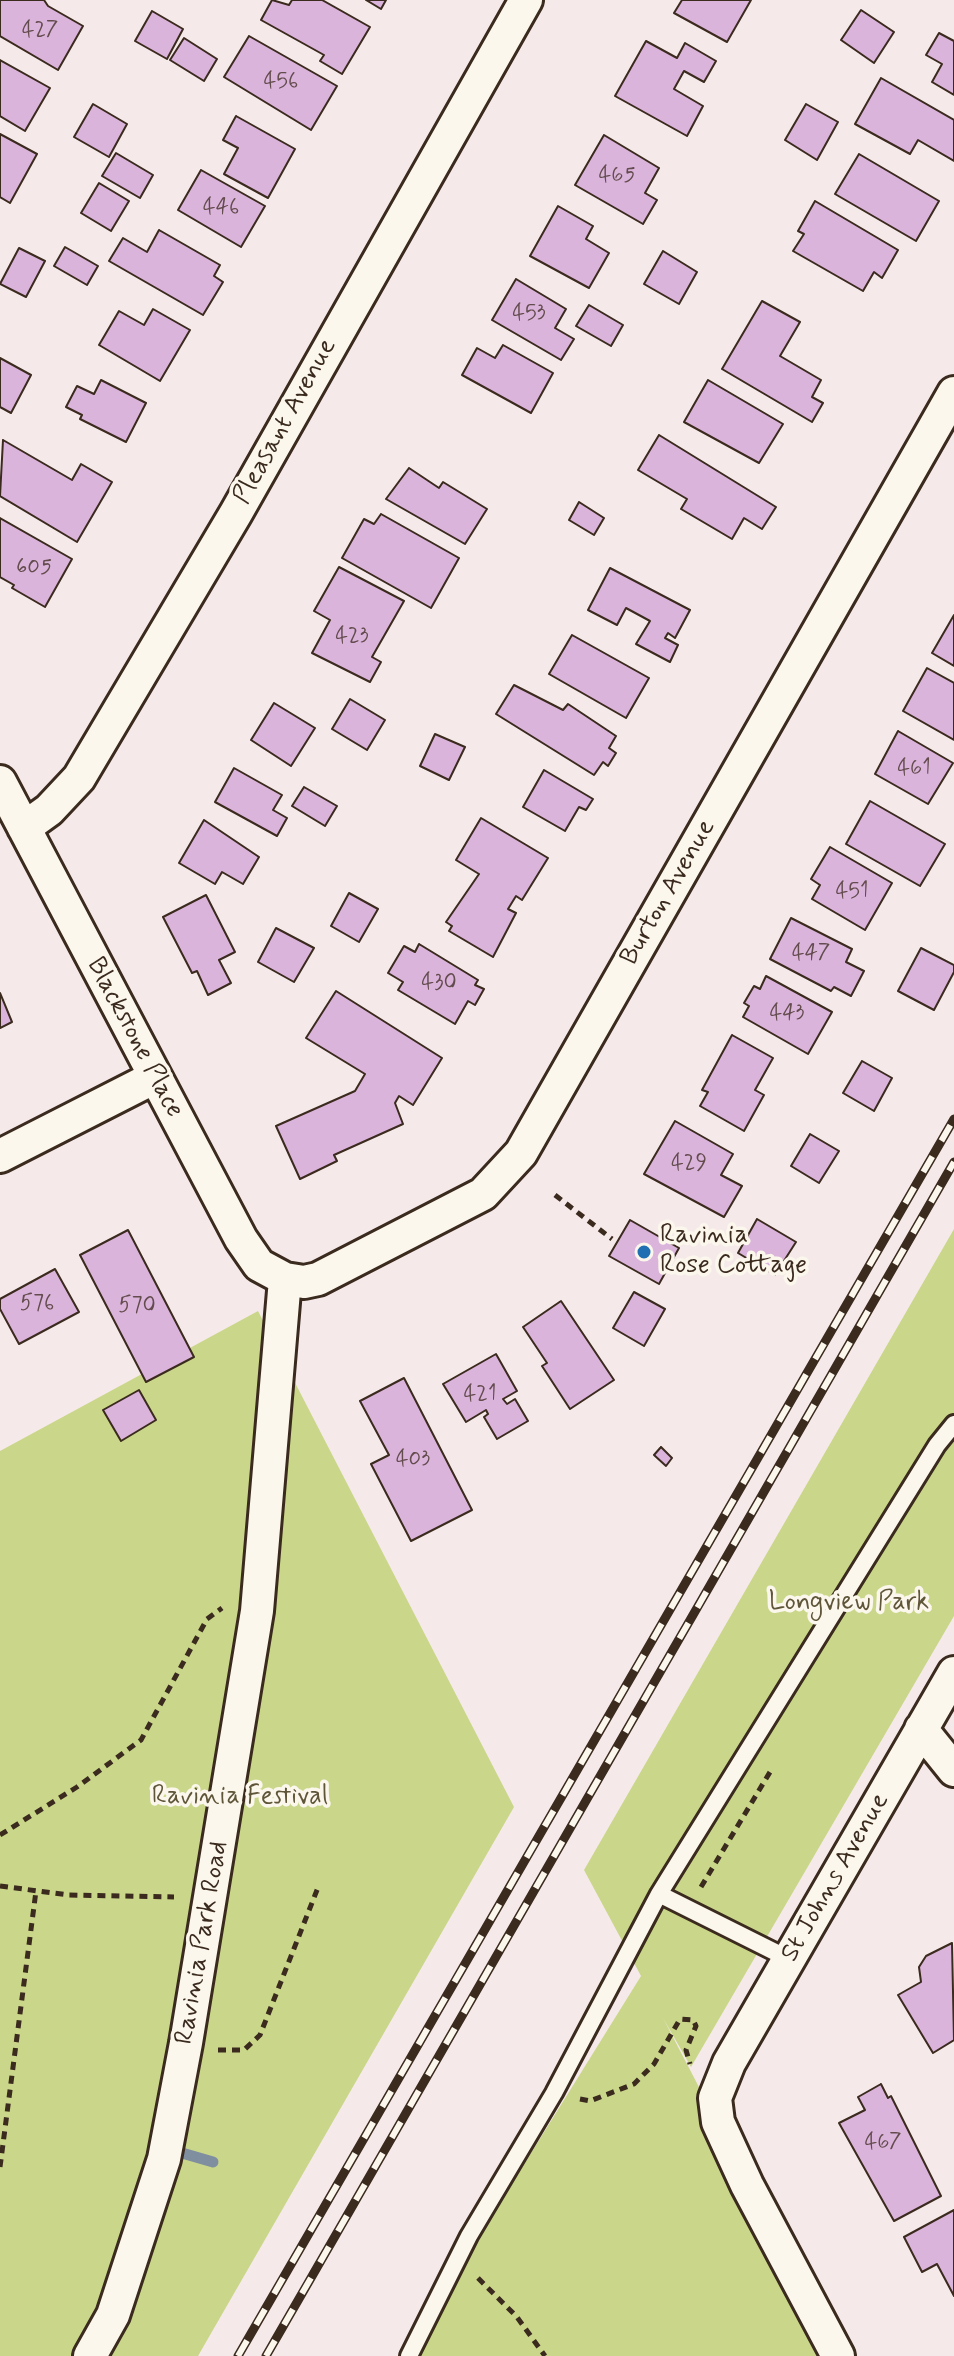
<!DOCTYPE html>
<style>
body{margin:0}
canvas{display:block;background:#f5eae9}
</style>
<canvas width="954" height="2356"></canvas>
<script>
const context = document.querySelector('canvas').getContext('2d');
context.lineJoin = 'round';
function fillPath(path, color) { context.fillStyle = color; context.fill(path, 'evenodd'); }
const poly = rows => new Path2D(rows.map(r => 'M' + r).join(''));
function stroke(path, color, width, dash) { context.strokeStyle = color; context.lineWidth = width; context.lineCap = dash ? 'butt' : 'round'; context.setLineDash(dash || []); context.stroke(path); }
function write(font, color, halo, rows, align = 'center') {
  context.font = font + ' Mynerve,sans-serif'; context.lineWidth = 7; context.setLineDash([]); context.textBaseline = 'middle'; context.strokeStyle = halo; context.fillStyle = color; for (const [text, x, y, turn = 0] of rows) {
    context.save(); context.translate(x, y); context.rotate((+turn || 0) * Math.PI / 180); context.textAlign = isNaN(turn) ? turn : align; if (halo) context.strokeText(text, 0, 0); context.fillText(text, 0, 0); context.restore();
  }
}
fillPath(poly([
 [954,1229,954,1616,691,2067,663,2018,839,2356,405,2356,641,1976,584,1870],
 [258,1311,514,1807,198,2356,0,2356,0,1451]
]), '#cad78a');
stroke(poly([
 [182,2153,213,2162]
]), '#808fa0', 11);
const building = poly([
 [0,0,44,0,48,6,83,26,58,70,0,36,0,0],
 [272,0,289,5,292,0,322,0,370,27,342,74,320,61,324,55,261,20,272,0],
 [366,0,386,0,381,9,366,0],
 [682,0,751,0,727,42,674,13,682,0],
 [861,10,894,32,874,63,841,40,861,10],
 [152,11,183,29,167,59,135,41,152,11],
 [939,33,954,41,954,95,932,82,942,64,926,55,939,33],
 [249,36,337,86,311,130,224,77,249,36],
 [184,38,217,59,204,81,170,60,184,38],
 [646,41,677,58,685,43,716,61,704,82,684,71,674,89,703,106,687,136,615,96,646,41],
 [0,60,50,88,25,131,0,116,0,60],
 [881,78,954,120,954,161,918,140,910,154,855,124,881,78],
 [93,104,127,124,109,157,74,137,93,104],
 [806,104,838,122,817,160,785,140,806,104],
 [236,116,295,149,268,198,224,174,238,148,223,140,236,116],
 [0,134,37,154,10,203,0,197,0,134],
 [604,135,659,168,645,193,657,200,643,224,575,185,604,135],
 [116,153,153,175,140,198,102,176,116,153],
 [859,154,939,201,916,241,835,194,859,154],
 [201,170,265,206,241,247,178,210,201,170],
 [99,183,129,201,111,231,81,213,99,183],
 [815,201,898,250,882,278,874,272,863,291,793,251,804,234,798,231,815,201],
 [558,206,593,226,586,239,609,253,589,288,530,256,558,206],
 [159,230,220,265,214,276,223,282,203,315,109,261,123,238,147,252,159,230],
 [65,247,98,266,87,285,54,266,65,247],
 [19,248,45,261,26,297,0,284,19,248],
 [663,251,697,272,679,304,644,284,663,251],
 [516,279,566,309,555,328,574,339,561,360,492,320,516,279],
 [762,301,800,322,780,356,821,380,812,397,823,403,812,422,722,369,762,301],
 [589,305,623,325,611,346,576,326,589,305],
 [153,309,190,330,160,381,99,345,119,311,144,325,153,309],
 [503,345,553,373,531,413,462,375,477,348,495,358,503,345],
 [0,358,31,375,11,413,0,407,0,358],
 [101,380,146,403,126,442,80,419,82,415,66,407,77,386,94,394,101,380],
 [708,380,783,424,759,463,684,422,708,380],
 [659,435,776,507,762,529,744,518,732,539,681,509,687,499,638,470,659,435],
 [3,440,72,480,81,464,112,482,77,542,0,496,3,440],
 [409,468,439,488,443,482,487,509,465,544,386,499,409,468],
 [579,502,604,518,594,535,569,520,579,502],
 [381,514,459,558,431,608,342,558,364,519,374,524,381,514],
 [0,518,72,559,45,607,12,588,14,585,0,577,0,518],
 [339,567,404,601,372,657,381,662,370,682,312,653,330,620,314,611,339,567],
 [610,568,690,610,675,638,668,633,665,638,678,645,670,662,636,644,650,621,626,608,617,625,588,610,610,568],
 [954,615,954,666,932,653,954,615],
 [572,635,649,678,626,718,549,674,572,635],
 [927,668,954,683,954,740,903,711,927,668],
 [514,685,563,710,568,704,616,736,609,748,616,753,608,766,603,762,594,775,496,714,514,685],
 [350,699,385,720,367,750,332,729,350,699],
 [274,703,315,728,291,766,251,740,274,703],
 [898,731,953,763,928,804,875,774,898,731],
 [435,734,465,747,449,780,420,766,435,734],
 [234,768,282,795,273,810,287,818,277,836,215,802,234,768],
 [544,770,593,799,586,810,579,807,565,831,523,807,544,770],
 [304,787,337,806,325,826,292,806,304,787],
 [870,801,945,844,920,886,846,844,870,801],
 [481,818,548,858,522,900,516,896,508,909,516,913,493,957,449,931,452,926,446,922,479,874,456,860,481,818],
 [204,820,259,857,243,884,222,872,215,884,179,863,204,820],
 [830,847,892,883,865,930,812,899,820,885,811,879,830,847],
 [349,893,378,909,359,942,331,926,349,893],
 [206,895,235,952,219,960,231,983,208,995,197,971,192,973,163,917,206,895],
 [791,918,852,949,846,962,864,971,851,996,834,987,831,991,770,959,791,918],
 [276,928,314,948,294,982,258,962,276,928],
 [419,944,478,980,475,985,484,989,475,1005,468,1001,455,1024,398,990,403,982,388,973,404,946,415,952,419,944],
 [921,948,954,965,954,972,934,1010,898,991,921,948],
 [766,976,832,1012,808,1054,743,1017,749,1006,744,1003,754,986,760,989,766,976],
 [336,991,442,1058,413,1105,399,1096,395,1103,403,1124,334,1155,337,1161,300,1179,276,1126,355,1091,365,1074,306,1038,336,991],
 [0,993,12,1022,0,1028,0,993],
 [732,1035,773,1058,755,1090,764,1095,744,1131,700,1106,708,1092,702,1090,732,1035],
 [862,1061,892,1078,874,1111,843,1093,862,1061],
 [675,1121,733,1154,721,1175,742,1186,724,1217,644,1174,675,1121],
 [810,1134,839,1151,819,1183,791,1166,810,1134],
 [757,1219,796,1242,775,1275,738,1253,757,1219],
 [630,1220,679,1248,659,1284,609,1256,630,1220],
 [128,1230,194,1357,146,1382,80,1255,128,1230],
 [55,1269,79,1312,19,1344,0,1309,0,1299,55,1269],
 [634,1292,665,1309,644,1346,613,1328,634,1292],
 [561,1301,614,1380,570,1409,542,1366,547,1363,523,1327,561,1301],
 [496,1354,517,1391,503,1399,507,1404,515,1399,528,1421,497,1439,484,1417,488,1414,486,1410,466,1422,443,1384,496,1354],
 [404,1378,472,1510,411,1541,371,1464,389,1455,360,1401,404,1378],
 [139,1390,156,1420,121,1441,103,1410,139,1390],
 [661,1447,672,1458,666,1466,654,1455,661,1447],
 [952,1943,954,2040,933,2053,898,1995,921,1982,919,1967,926,1956,952,1943],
 [881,2084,888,2098,891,2096,941,2196,894,2221,839,2123,865,2110,858,2097,881,2084],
 [954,2210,954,2296,937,2264,922,2272,904,2237,954,2210]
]);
fillPath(building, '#dbb4dc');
stroke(building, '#3b2a1e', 2);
const lane = poly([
 [659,1894,789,1959],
 [409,2356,469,2236,554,2093,659,1894,937,1445,954,1424]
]);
const street = poly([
 [0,782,241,1239,259,1265,285,1279,304,1282,318,1279,483,1194,521,1153,954,393],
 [24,828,49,810,79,778,236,513,526,0],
 [0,1156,155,1077],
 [921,1729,954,1770],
 [90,2356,113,2315,164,2159,186,2043,257,1611,285,1279],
 [838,2356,747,2185,718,2122,715,2098,729,2063,954,1673]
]);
stroke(lane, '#3b2a1e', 22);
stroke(street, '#3b2a1e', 38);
stroke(poly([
 [555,1195,612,1239],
 [0,1835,77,1787,141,1740,207,1619,222,1608],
 [0,1886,69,1895,174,1897],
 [701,1887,770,1772],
 [218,2050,244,2050,260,2035,319,1885],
 [580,2099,590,2101,634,2084,654,2064,680,2019,693,2020,696,2026,686,2050,690,2064],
 [0,2167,36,1891],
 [478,2278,517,2317,545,2356]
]), '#3b2a1e', 5, [8, 6]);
stroke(lane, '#fbf7ec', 16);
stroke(street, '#fbf7ec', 32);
const rail = poly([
 [238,2356,954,1119],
 [266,2356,954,1162]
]);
stroke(rail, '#3b2a1e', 9);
stroke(rail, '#fbf7ec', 6, [18]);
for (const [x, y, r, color] of [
 [644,1252,8,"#1f6fb2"]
]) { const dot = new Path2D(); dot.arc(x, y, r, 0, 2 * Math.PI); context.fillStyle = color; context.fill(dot); stroke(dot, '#fbf7ec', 3); }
write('22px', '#634c4e', null, [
 ["427",40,31],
 ["456",281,82],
 ["465",617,176],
 ["446",221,208],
 ["453",529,314],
 ["605",34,568],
 ["423",352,637],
 ["461",914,769],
 ["451",852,892],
 ["447",811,954],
 ["430",439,983],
 ["443",787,1014],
 ["429",689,1164],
 ["576",37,1304],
 ["570",137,1306],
 ["421",480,1395],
 ["403",413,1460],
 ["467",883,2143]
]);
write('26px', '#3b2a1e', '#fbf7ec', [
 ["Pleasant Avenue",286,422,-61],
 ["Burton Avenue",669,893,-60],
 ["Blackstone Place",134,1038,62],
 ["St Johns Avenue",836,1878,-60],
 ["Ravinia Park Road",203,1943,-80]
]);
write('26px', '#3b2a1e', '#fbf7ec', [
 ["Ravinia",660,1237],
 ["Rose Cottage",660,1267]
], 'left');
write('26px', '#5f5539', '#fbf7ec', [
 ["Longview Park",849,1604],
 ["Ravinia Festival",240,1798]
]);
</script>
